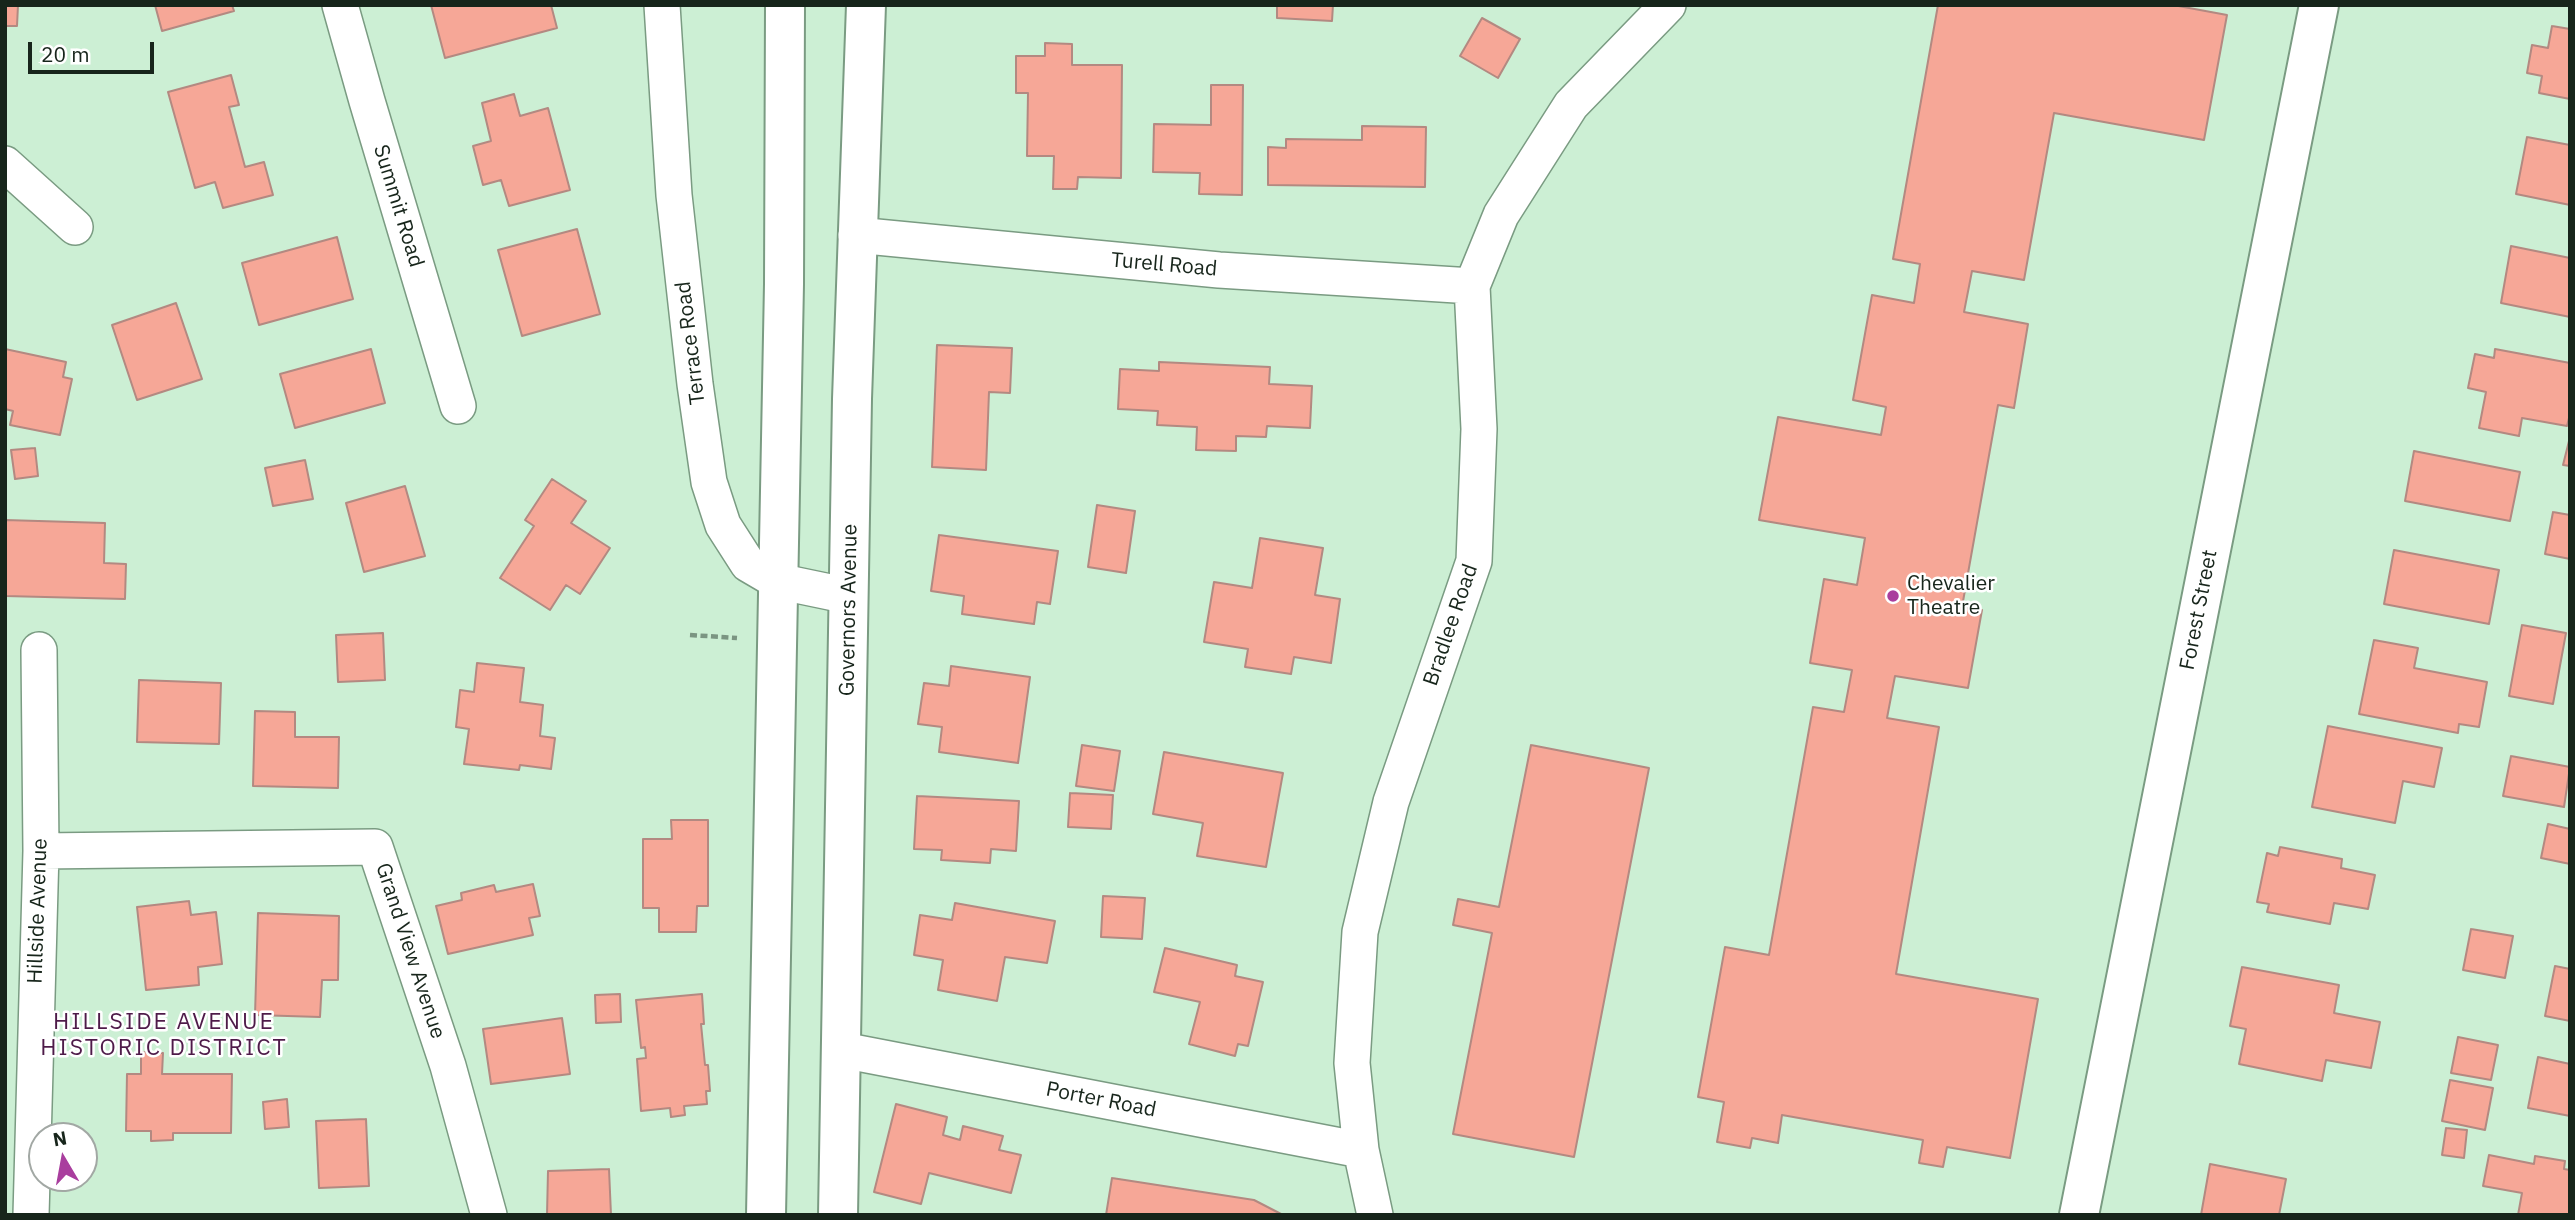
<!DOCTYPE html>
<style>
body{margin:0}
#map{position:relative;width:2575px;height:1220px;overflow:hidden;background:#ccefd4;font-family:"IBM Plex Sans",sans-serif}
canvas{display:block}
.frame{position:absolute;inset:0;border:7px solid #17251b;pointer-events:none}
.north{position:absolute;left:28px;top:1122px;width:70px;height:70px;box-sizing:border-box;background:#fff;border:2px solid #a2a8a4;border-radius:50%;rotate:350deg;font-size:19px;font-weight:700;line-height:28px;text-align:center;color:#17251b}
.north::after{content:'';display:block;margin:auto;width:24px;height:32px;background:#a93e9e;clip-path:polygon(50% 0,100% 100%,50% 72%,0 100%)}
.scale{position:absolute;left:28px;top:42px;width:126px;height:32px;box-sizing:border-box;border:4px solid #17251b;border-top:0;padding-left:9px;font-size:21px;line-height:24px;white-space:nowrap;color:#17251b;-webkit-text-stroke:5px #fff;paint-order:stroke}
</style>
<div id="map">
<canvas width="2575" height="1220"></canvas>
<div class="frame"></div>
<div class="north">N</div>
<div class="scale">20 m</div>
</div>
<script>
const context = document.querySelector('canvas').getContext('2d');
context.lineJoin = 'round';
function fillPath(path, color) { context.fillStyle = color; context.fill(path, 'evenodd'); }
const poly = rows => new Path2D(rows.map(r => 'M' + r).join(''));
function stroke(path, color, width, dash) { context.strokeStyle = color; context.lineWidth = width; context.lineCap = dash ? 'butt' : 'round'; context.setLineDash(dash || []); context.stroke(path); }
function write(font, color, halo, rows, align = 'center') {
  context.font = font + ' "IBM Plex Sans",sans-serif'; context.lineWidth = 5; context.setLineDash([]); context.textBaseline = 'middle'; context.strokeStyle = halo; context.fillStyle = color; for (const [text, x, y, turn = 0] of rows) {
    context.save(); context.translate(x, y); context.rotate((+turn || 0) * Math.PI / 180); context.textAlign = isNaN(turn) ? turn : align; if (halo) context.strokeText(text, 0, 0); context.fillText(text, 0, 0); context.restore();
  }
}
const building = poly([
 [5,5,18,5,17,26,5,26,5,5],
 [155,5,232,5,234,11,162,31,155,5],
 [431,5,551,5,557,28,445,58,431,5],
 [1277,5,1333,5,1332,21,1277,18,1277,5],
 [1938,5,2173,5,2227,15,2204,140,2054,113,2024,280,1972,271,1964,312,2028,324,2014,408,1998,405,1962,607,1982,610,1968,688,1895,676,1887,718,1939,727,1896,974,2038,999,2010,1158,1947,1147,1943,1167,1919,1163,1923,1140,1782,1115,1778,1143,1752,1138,1750,1148,1717,1142,1724,1102,1698,1097,1725,947,1769,955,1813,707,1844,712,1852,670,1810,663,1824,579,1857,585,1865,538,1759,520,1778,417,1881,435,1886,407,1853,400,1872,295,1914,303,1920,264,1893,259,1938,5],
 [1482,18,1520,39,1498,78,1460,56,1482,18],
 [2552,26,2570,29,2570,99,2539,93,2542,76,2527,73,2532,45,2548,48,2552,26],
 [1045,43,1072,44,1072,65,1122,65,1121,178,1078,177,1077,189,1053,189,1054,156,1027,156,1028,93,1016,93,1016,56,1045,56,1045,43],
 [231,75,239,105,229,107,245,167,264,162,273,195,223,208,215,182,195,188,168,92,231,75],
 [1211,85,1243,85,1242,195,1199,194,1200,173,1153,172,1154,124,1211,125,1211,85],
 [514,94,520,116,548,108,570,190,509,206,501,180,483,185,473,146,491,141,482,103,514,94],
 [1362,126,1426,127,1425,187,1268,185,1268,147,1286,148,1286,139,1362,140,1362,126],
 [2527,137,2570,145,2570,205,2516,194,2527,137],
 [577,229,600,314,522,336,498,250,577,229],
 [337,237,353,299,259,325,242,263,337,237],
 [2511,246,2570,258,2570,317,2501,303,2511,246],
 [176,303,202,379,137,400,112,325,176,303],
 [937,345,1012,348,1010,393,989,392,986,470,932,467,937,345],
 [5,349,66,362,63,377,72,379,60,435,10,425,13,411,5,409,5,349],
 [371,349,385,403,295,428,280,374,371,349],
 [2495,349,2570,363,2570,414,2567,426,2522,418,2519,436,2479,428,2486,392,2468,388,2475,354,2494,358,2495,349],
 [1159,362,1270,367,1269,384,1312,386,1310,428,1267,426,1266,437,1236,436,1236,451,1196,450,1197,427,1157,425,1158,411,1118,409,1120,369,1159,371,1159,362],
 [2570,437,2570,466,2563,465,2570,437],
 [35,448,38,476,15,479,11,450,35,448],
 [2414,451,2520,472,2510,521,2405,501,2414,451],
 [305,460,313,499,273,506,265,468,305,460],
 [552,479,586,501,571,523,610,548,580,594,566,585,550,610,500,578,534,526,525,520,552,479],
 [405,486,425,556,364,572,346,503,405,486],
 [1097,505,1135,511,1126,573,1088,567,1097,505],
 [2553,512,2570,515,2570,559,2545,554,2553,512],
 [5,520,105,523,104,563,126,564,125,599,5,596,5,520],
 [939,535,1058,551,1050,604,1037,602,1034,624,962,614,964,596,931,591,939,535],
 [1260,538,1323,548,1315,595,1340,599,1331,663,1294,657,1291,674,1245,667,1248,649,1204,642,1214,582,1252,588,1260,538],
 [2394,550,2499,570,2489,624,2384,604,2394,550],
 [2522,625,2566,633,2553,704,2509,696,2522,625],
 [383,633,385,680,338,682,336,635,383,633],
 [2374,640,2418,648,2414,668,2487,682,2479,727,2459,724,2458,733,2359,714,2374,640],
 [477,663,524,668,520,702,543,705,540,736,555,738,551,769,520,765,519,770,464,764,469,729,456,727,460,690,474,692,477,663],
 [951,666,1030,677,1018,763,939,752,942,727,918,724,924,683,949,686,951,666],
 [139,680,221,683,219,744,137,742,139,680],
 [255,711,295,712,295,737,339,737,338,788,253,786,255,711],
 [2328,726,2442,748,2434,787,2403,781,2395,823,2312,807,2328,726],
 [1082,745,1120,751,1114,791,1076,786,1082,745],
 [1531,745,1649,768,1574,1157,1453,1134,1492,933,1453,925,1458,899,1499,907,1531,745],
 [1164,752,1283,773,1266,867,1197,856,1203,823,1153,814,1164,752],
 [2511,756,2570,767,2564,807,2503,796,2511,756],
 [1070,793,1113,795,1111,829,1068,827,1070,793],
 [917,796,1019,801,1016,851,991,849,990,863,941,860,942,850,914,849,917,796],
 [671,820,708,820,708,906,697,906,696,932,659,932,659,908,643,908,643,839,672,839,671,820],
 [2548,824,2570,829,2570,864,2541,858,2548,824],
 [2280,847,2342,859,2341,868,2375,875,2368,909,2334,903,2330,924,2267,912,2269,904,2257,902,2267,853,2278,856,2280,847],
 [533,884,540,916,529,918,533,935,448,954,436,906,462,900,461,893,494,885,496,892,533,884],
 [1103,896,1145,898,1142,939,1101,937,1103,896],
 [189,901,191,915,216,912,222,964,198,967,199,985,146,990,137,907,189,901],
 [955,903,1055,921,1047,963,1005,957,997,1001,938,990,943,960,914,955,920,915,952,920,955,903],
 [258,913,339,916,338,980,322,980,320,1017,255,1015,258,913],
 [2471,929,2513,936,2505,978,2463,970,2471,929],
 [1165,948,1237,965,1235,976,1263,982,1248,1046,1238,1044,1235,1056,1189,1044,1200,1002,1154,992,1165,948],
 [2555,966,2570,969,2570,1021,2545,1016,2555,966],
 [2242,967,2339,985,2334,1013,2380,1022,2371,1068,2326,1060,2322,1081,2239,1064,2246,1029,2230,1026,2242,967],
 [620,994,621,1022,596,1023,595,995,620,994],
 [702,994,704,1024,701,1024,705,1065,708,1065,710,1091,706,1091,707,1104,684,1106,685,1115,671,1117,670,1108,641,1111,637,1059,646,1058,645,1047,641,1048,636,1000,702,994],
 [562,1018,570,1074,491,1084,483,1029,562,1018],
 [2458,1037,2498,1045,2491,1080,2451,1073,2458,1037],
 [141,1052,163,1053,162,1074,232,1074,231,1133,173,1133,173,1140,151,1141,151,1131,126,1131,127,1074,141,1074,141,1052],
 [2538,1057,2570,1064,2570,1116,2528,1108,2538,1057],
 [2450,1080,2493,1088,2485,1130,2442,1121,2450,1080],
 [287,1099,289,1127,265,1129,263,1102,287,1099],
 [896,1104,947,1117,943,1135,960,1140,963,1126,1003,1136,999,1150,1021,1155,1011,1193,929,1173,921,1204,874,1192,896,1104],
 [366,1119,369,1186,319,1188,316,1121,366,1119],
 [2446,1128,2467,1130,2464,1158,2442,1155,2446,1128],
 [2489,1155,2534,1164,2535,1156,2565,1161,2564,1169,2570,1170,2570,1215,2518,1215,2522,1193,2483,1186,2489,1155],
 [2210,1164,2286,1179,2279,1215,2201,1215,2210,1164],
 [609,1169,611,1215,547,1215,548,1171,609,1169],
 [1112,1178,1254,1200,1283,1215,1106,1215,1112,1178]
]);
fillPath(building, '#f6a797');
stroke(building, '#b38981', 2);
const minor = poly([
 [340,5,367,101,458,406],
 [662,5,674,195,695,384,709,482,723,525,748,564,777,581,849,596],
 [5,164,75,227],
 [856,235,1219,270,1472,286],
 [41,851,375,847,448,1066,489,1215],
 [842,1050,1361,1150],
 [31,1215,41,851,39,650],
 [1375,1215,1361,1150,1352,1063,1360,932,1391,802,1474,561,1479,429,1472,286,1501,215,1571,105,1668,5]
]);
const tertiary = poly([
 [766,1215,784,284,785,5],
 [838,1215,852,399,866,5],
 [2079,1215,2319,5]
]);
stroke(minor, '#7a9b82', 38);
stroke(tertiary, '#7a9b82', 42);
stroke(poly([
 [690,635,737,638]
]), '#7b9582', 4.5, [7, 3.5]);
stroke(minor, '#fff', 35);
stroke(tertiary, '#fff', 38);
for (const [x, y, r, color] of [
 [1893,596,7,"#a93e9e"]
]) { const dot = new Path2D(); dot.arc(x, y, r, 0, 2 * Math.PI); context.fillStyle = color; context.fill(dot); stroke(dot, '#fff', 2.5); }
write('21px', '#17251b', '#fff', [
 ["Summit Road",398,206,73],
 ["Turell Road",1164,265,5],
 ["Terrace Road",691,343,-97],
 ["Governors Avenue",849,610,-89],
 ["Forest Street",2199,610,-79],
 ["Bradlee Road",1451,625,-71],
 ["Hillside Avenue",38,911,-88],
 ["Grand View Avenue",410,951,72],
 ["Porter Road",1101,1100,11]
]);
write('21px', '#17251b', '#fff', [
 ["Chevalier",1907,584],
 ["Theatre",1907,608]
], 'left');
context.letterSpacing = '2px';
write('23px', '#4e1b49', '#fff', [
 ["HILLSIDE AVENUE",164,1022],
 ["HISTORIC DISTRICT",164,1048]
]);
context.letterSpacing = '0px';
</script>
